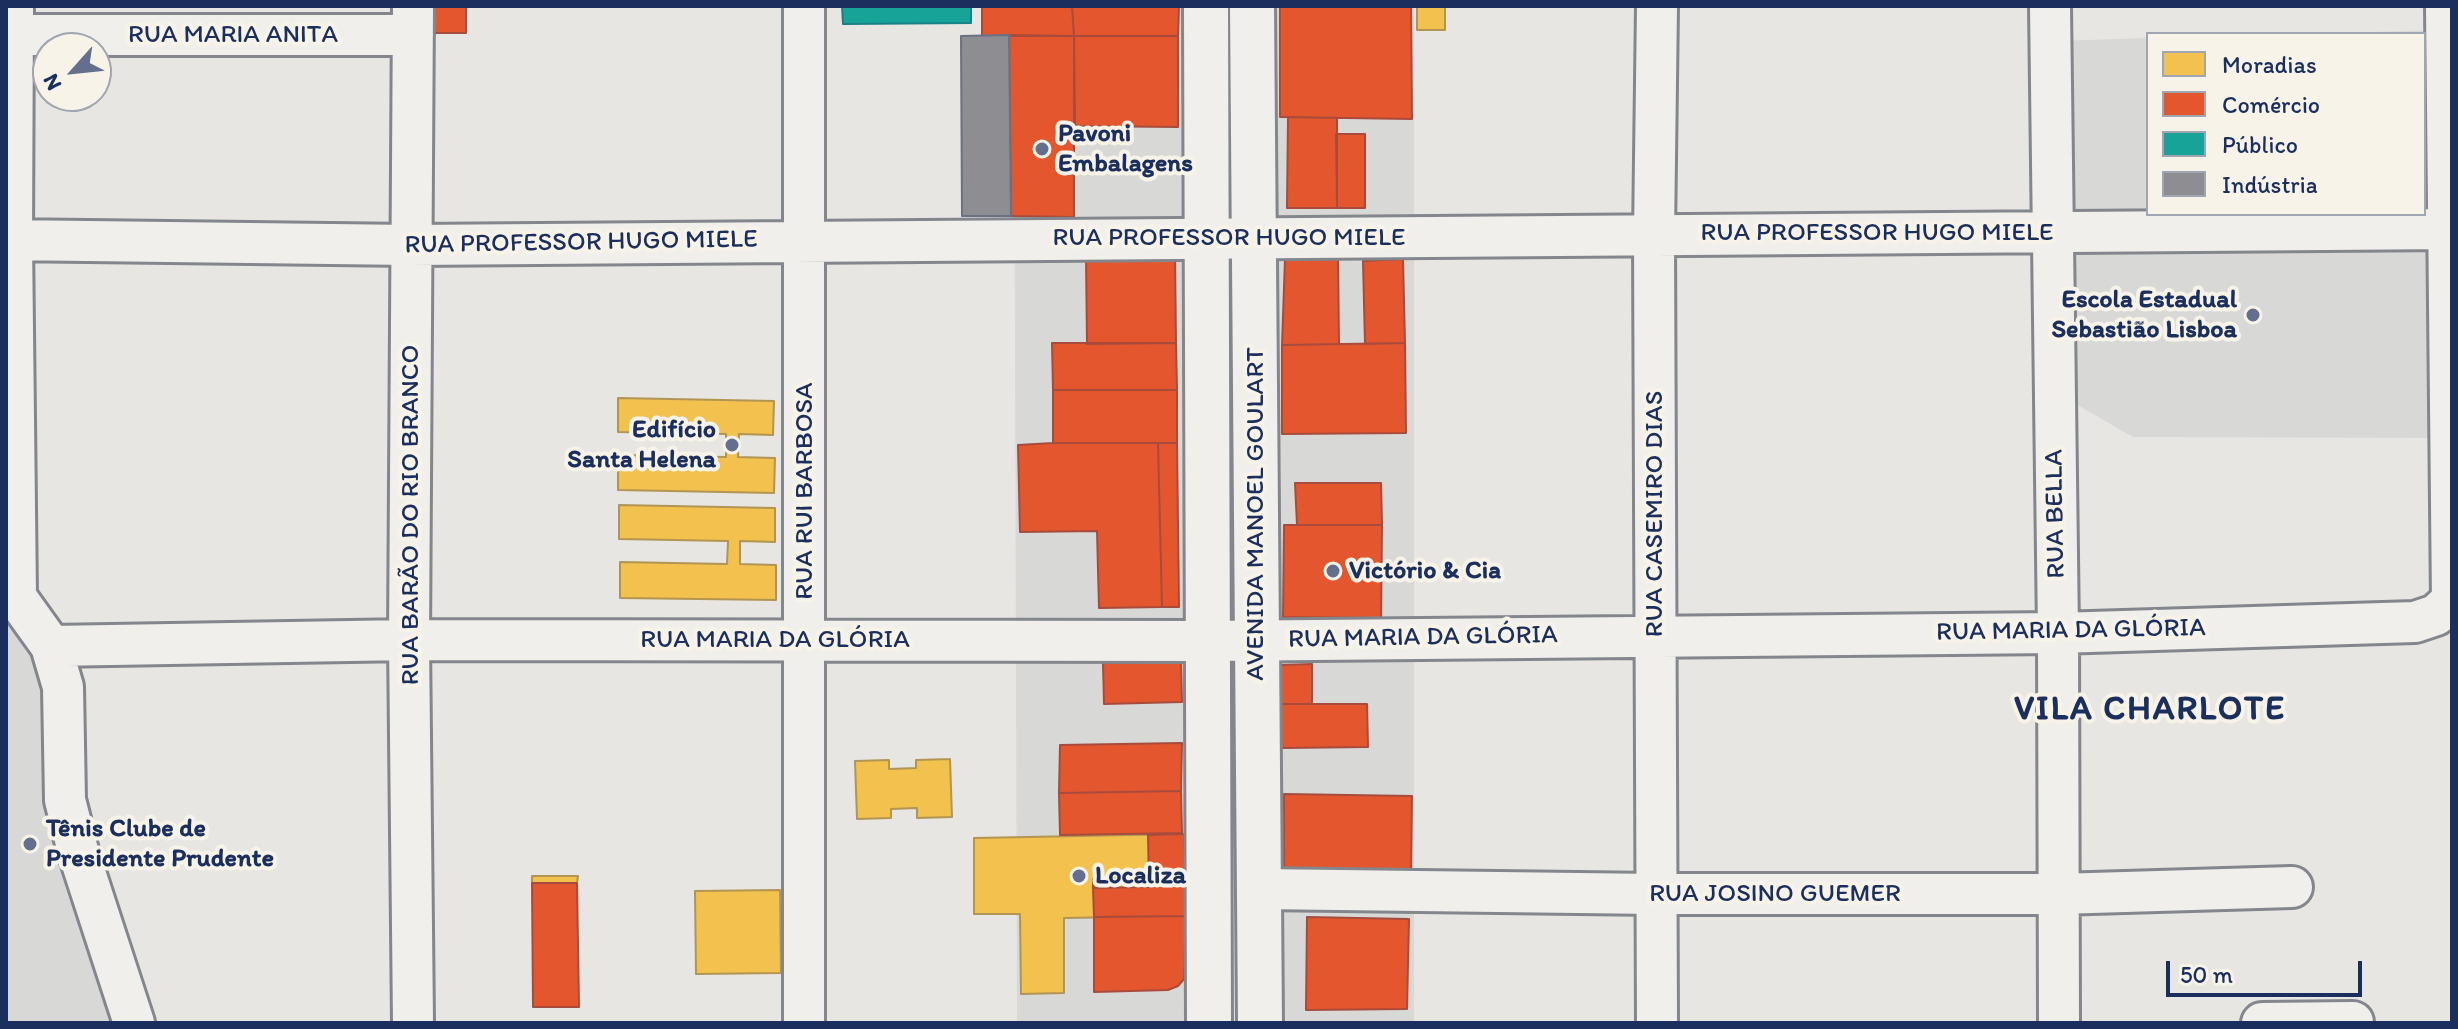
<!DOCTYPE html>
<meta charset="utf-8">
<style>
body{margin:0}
#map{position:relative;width:2458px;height:1029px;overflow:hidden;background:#e8e6e2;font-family:Itim,sans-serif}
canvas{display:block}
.frame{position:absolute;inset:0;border:8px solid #1b2f5e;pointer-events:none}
.legend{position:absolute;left:2146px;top:32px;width:280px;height:184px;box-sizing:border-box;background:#f7f3e8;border:2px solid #9fa5b1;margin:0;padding:10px 14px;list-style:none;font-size:24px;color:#1b2f5e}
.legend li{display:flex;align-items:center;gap:16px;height:40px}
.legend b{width:40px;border:2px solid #9fa5b1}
.north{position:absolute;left:32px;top:32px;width:80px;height:80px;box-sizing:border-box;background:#f7f3e8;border:2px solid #9fa5b1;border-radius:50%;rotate:243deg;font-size:22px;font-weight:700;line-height:32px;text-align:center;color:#1b2f5e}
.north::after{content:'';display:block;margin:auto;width:28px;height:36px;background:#636f8c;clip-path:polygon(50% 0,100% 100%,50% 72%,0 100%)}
.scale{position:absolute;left:2166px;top:961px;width:196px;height:36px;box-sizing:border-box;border:4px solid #1b2f5e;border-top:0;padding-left:10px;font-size:24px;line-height:28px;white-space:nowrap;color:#1b2f5e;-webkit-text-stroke:6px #f7f3e8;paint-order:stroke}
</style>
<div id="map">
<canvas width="2458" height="1029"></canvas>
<div class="frame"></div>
<ul class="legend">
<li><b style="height:22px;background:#f2c14e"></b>Moradias</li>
<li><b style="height:22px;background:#e4572e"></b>Comércio</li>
<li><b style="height:22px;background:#17a398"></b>Público</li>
<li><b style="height:22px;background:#8d8d92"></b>Indústria</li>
</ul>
<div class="north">N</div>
<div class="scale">50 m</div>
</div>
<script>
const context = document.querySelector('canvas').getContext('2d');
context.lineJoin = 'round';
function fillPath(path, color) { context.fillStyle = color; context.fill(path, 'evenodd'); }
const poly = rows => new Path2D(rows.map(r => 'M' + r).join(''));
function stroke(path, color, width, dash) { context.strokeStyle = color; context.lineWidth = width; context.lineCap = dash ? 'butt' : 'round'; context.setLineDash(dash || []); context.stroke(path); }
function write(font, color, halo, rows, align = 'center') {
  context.font = font + ' Itim,sans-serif'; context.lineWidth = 8; context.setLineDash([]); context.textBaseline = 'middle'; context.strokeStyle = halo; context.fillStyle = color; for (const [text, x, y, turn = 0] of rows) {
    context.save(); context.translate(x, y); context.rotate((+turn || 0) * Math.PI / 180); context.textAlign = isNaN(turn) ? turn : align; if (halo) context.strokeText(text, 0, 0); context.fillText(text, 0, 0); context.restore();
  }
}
fillPath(poly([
 [1014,6,1187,6,1187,1023,1017,1023],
 [1271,6,1414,6,1414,1023,1279,1023],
 [2444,30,2444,438,2133,437,2060,395,2056,41,2148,38,2148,214,2424,214,2424,34,2301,34],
 [6,614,29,652,44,697,43,798,66,890,82,931,112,1023,6,1023]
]), '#d8d8d6');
const homes = poly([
 [1417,6,1445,6,1445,30,1417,30,1417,6],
 [618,398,774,401,773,435,739,434,738,457,775,458,774,493,618,490,618,455,726,457,726,434,618,432,618,398],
 [619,505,775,508,775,542,740,541,740,564,776,565,776,600,620,598,620,562,727,564,728,541,619,539,619,505],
 [950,759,952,817,917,818,917,808,891,809,891,818,857,819,855,761,889,760,889,769,916,768,916,760,950,759],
 [1184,834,1186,916,1064,918,1064,993,1021,994,1020,914,974,914,974,838,1184,834],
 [532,876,578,876,577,883,532,883,532,876],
 [780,890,781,973,696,974,695,891,780,890]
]);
fillPath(homes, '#f2c14e');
stroke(homes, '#b29553', 2);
const shops = poly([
 [429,6,466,6,466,33,429,33,429,6],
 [982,6,1072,6,1074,36,982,36,982,6],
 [1072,6,1179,6,1178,36,1074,36,1072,6],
 [1280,6,1411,6,1412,119,1280,117,1280,6],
 [1009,35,1074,36,1074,217,1011,216,1009,35],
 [1074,36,1178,36,1178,127,1075,126,1074,36],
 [1288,117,1337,118,1337,208,1287,208,1288,117],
 [1336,134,1365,134,1365,208,1337,208,1336,134],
 [1175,254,1176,343,1087,344,1086,255,1175,254],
 [1338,258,1339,344,1282,345,1285,259,1338,258],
 [1403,259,1405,343,1365,344,1363,261,1403,259],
 [1052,343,1176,343,1177,390,1053,390,1052,343],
 [1405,343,1406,433,1282,434,1282,345,1405,343],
 [1053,390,1177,390,1177,443,1053,443,1053,390],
 [1053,443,1158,443,1162,607,1099,608,1097,531,1020,532,1018,445,1053,443],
 [1158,443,1177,443,1179,607,1162,607,1158,443],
 [1295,483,1381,483,1382,525,1297,525,1295,483],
 [1284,525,1382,525,1381,618,1283,617,1284,525],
 [1181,661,1182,702,1104,704,1103,663,1181,661],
 [1312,664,1312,704,1281,704,1281,665,1312,664],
 [1281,704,1367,704,1368,747,1282,748,1281,704],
 [1182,743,1181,791,1059,793,1060,745,1182,743],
 [1181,791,1182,833,1060,835,1059,793,1181,791],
 [1284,794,1412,796,1411,876,1284,874,1284,794],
 [1184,834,1186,916,1094,917,1093,888,1149,887,1148,835,1184,834],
 [1093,879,1114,879,1114,887,1093,888,1093,879],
 [532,883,577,883,579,1007,533,1007,532,883],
 [1186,916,1184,979,1178,986,1168,990,1094,992,1094,917,1186,916],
 [1307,917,1409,919,1407,1009,1306,1010,1307,917]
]);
fillPath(shops, '#e4572e');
stroke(shops, '#a84b3c', 2);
const public = poly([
 [842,6,971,6,971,23,843,24,842,6]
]);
fillPath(public, '#17a398');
stroke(public, '#188087', 2);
const industry = poly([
 [1009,35,1011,216,962,216,961,36,1009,35]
]);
fillPath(industry, '#8d8d92');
stroke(industry, '#6b7182', 2);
const minor = poly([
 [13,6,12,240,16,597,51,646,63,687,65,800,78,851,134,1023],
 [413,6,409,640,413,1023],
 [2050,6,2058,633,2059,1023],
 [2446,6,2452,602],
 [6,35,413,35],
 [6,240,412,245,2452,229],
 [51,646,409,640,1209,641,2058,633,2415,622,2436,615,2451,601],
 [1259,889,1657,894,2058,894,2292,887],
 [804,1023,804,6],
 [1657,1023,1654,235,1657,6],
 [2262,1023,2353,1022]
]);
const major = poly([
 [1206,6,1209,1023],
 [1252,6,1260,1023]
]);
stroke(minor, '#83868d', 46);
stroke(major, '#83868d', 50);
stroke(minor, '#f0efeb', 40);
stroke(major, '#f0efeb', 44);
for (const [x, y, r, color] of [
 [1042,149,8,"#636f8c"],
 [2253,315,8,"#636f8c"],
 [732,445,8,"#636f8c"],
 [1333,571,8,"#636f8c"],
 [30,844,8,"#636f8c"],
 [1079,876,8,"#636f8c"]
]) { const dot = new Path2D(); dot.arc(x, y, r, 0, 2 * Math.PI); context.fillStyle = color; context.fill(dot); stroke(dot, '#f7f3e8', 3); }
write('26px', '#1b2f5e', '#f7f3e8', [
 ["RUA MARIA ANITA",233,35],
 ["RUA PROFESSOR HUGO MIELE",1877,233],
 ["RUA PROFESSOR HUGO MIELE",1229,238],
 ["RUA PROFESSOR HUGO MIELE",581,243,-1],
 ["RUA RUI BARBOSA",805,491,-90],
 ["AVENIDA MANOEL GOULART",1256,514,-90],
 ["RUA CASEMIRO DIAS",1655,514,-90],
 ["RUA BELLA",2056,514,-91],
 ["RUA BARÃO DO RIO BRANCO",411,515,-90],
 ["RUA MARIA DA GLÓRIA",2071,631,-1],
 ["RUA MARIA DA GLÓRIA",1423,638,-1],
 ["RUA MARIA DA GLÓRIA",775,640],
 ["RUA JOSINO GUEMER",1775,894]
]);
write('bold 26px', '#1b2f5e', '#f7f3e8', [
 ["Pavoni",1058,134],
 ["Embalagens",1058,164],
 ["Escola Estadual",2237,300,"right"],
 ["Sebastião Lisboa",2237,330,"right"],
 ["Edifício",716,430,"right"],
 ["Santa Helena",716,460,"right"],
 ["Victório & Cia",1349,571],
 ["Tênis Clube de",46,829],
 ["Presidente Prudente",46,859],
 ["Localiza",1095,876]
], 'left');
context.letterSpacing = '2px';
write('bold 34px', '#1b2f5e', '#f7f3e8', [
 ["VILA CHARLOTE",2150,710]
]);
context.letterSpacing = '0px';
</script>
